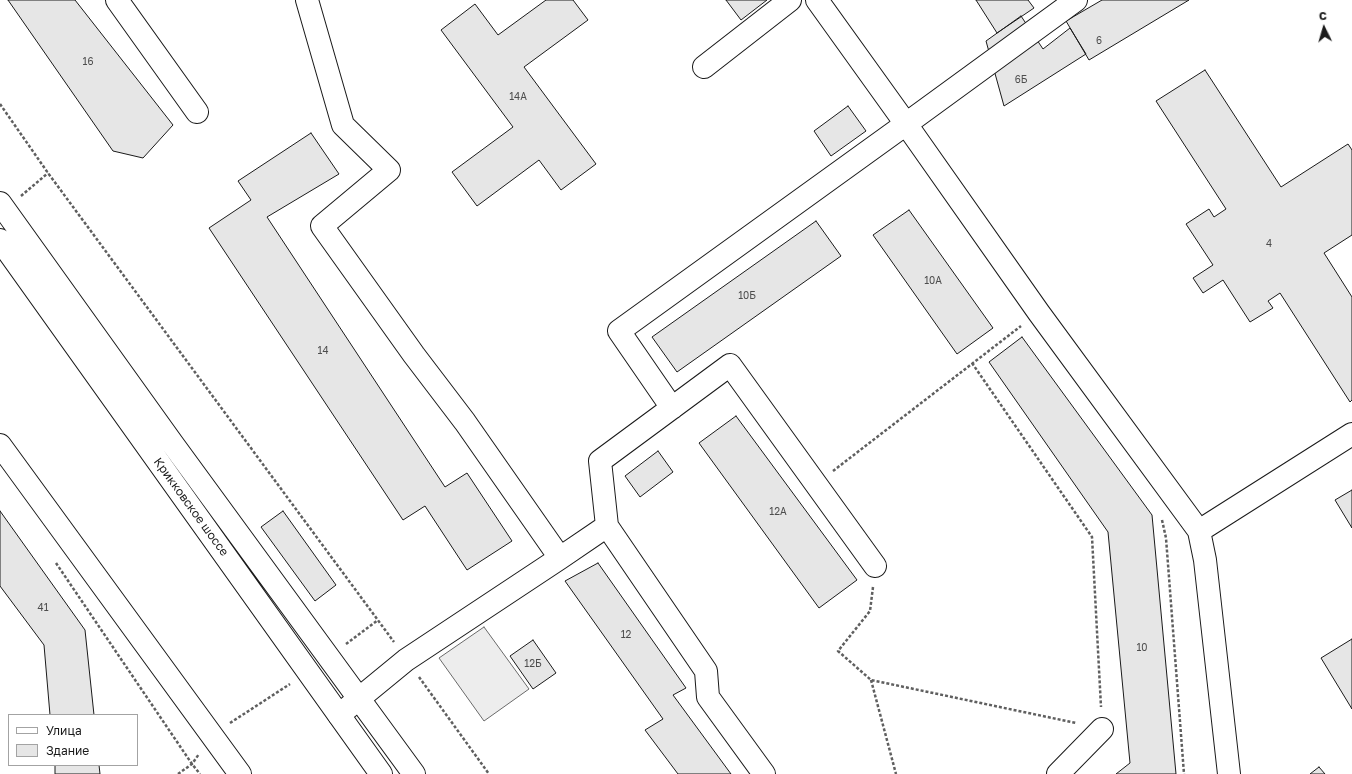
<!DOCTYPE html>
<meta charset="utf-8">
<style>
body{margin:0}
#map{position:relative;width:1352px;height:774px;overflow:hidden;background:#fff;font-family:"Golos Text",sans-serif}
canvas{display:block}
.legend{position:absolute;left:8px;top:714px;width:130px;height:52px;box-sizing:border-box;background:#fff;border:1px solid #a3a3a3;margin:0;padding:5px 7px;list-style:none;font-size:12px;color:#1a1a1a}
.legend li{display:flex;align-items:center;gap:8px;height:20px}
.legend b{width:20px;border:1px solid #a3a3a3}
.north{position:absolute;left:1304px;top:8px;width:40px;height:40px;-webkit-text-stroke:3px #fff;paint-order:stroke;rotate:355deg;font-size:11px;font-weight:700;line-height:16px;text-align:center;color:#1a1a1a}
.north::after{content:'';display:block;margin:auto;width:14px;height:18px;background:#1a1a1a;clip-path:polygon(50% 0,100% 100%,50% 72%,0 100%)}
</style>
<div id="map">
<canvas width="1352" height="774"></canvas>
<ul class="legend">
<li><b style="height:5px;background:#fff"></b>Улица</li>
<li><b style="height:11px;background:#e6e6e6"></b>Здание</li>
</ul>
<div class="north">С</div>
</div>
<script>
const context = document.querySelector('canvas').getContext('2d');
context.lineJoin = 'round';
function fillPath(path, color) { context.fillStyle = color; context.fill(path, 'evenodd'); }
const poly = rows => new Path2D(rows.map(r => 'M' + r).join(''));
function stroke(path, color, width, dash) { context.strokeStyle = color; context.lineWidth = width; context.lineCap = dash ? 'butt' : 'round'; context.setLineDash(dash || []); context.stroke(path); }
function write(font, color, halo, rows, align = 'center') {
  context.font = font + ' "Golos Text",sans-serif'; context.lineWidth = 3; context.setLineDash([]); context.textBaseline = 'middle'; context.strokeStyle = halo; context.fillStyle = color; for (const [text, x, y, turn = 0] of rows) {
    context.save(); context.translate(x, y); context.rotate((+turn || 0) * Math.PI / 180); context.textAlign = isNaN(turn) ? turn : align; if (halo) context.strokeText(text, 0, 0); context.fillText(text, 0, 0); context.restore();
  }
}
const built = poly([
 [484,627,529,689,484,721,439,658,484,627]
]);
fillPath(built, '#ededed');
stroke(built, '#6a6a6a', 1);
const building = poly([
 [8,0,75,0,173,125,143,158,113,151,8,0],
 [546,0,573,0,588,20,524,67,596,164,561,190,539,160,477,206,452,172,513,127,441,30,475,4,498,35,546,0],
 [726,0,767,0,741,20,726,0],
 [976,0,1028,0,1034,8,997,33,976,0],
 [1102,0,1189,0,1089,60,1066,21,1102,0],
 [1021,16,1043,49,1070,28,1086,54,1004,106,986,41,1021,16],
 [1205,70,1281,187,1348,144,1352,150,1352,235,1324,253,1352,297,1352,400,1350,402,1280,293,1268,301,1273,308,1250,322,1223,280,1203,293,1193,278,1213,265,1186,224,1209,209,1214,217,1226,209,1156,101,1205,70],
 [848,106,866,131,831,156,814,131,848,106],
 [311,133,339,174,267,217,445,487,467,473,512,541,467,570,425,506,403,520,209,228,251,200,238,181,311,133],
 [909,210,993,328,957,354,873,235,909,210],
 [816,221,841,256,677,372,652,337,816,221],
 [1022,337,1152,515,1176,774,1116,774,1130,763,1108,532,989,362,1022,337],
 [736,416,857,580,819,608,699,443,736,416],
 [658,451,673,472,640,497,625,476,658,451],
 [1352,490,1352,528,1335,500,1352,490],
 [0,511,85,630,94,715,50,715,44,645,0,586,0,511],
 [283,511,336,585,315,601,261,527,283,511],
 [598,563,686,688,673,695,731,774,678,774,645,730,663,719,565,581,598,563],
 [1352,639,1352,709,1321,658,1352,639],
 [533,640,556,673,533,689,510,656,533,640],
 [55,765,99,765,100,774,55,774,55,765],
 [1319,767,1325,774,1310,774,1319,767]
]);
fillPath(building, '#e6e6e6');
stroke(building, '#1a1a1a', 1);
const minor = poly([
 [117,0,197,112],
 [307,0,343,125,389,170,322,226,414,355,465,422,560,558],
 [817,0,906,124,1039,313,1199,531],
 [704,67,790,0],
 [672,408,619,331,906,124,1076,0],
 [0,445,240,774],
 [607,526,600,461,730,365,875,566],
 [339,715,406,660,560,558,607,526,706,671,708,697,764,774],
 [1058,774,1102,729],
 [1229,774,1205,560,1199,531,1352,434]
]);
const major = poly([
 [0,203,172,443,414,774],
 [0,240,381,774]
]);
stroke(minor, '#1a1a1a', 24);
stroke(major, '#1a1a1a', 24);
stroke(poly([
 [0,104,48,173,394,642],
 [21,196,48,173],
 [972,363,1092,537,1101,707],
 [833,471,1021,326],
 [1162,520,1166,538,1184,774],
 [56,563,192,764,200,774],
 [873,587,870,611,838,651,871,680,1076,723],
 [346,644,378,620],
 [419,677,489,774],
 [871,680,896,774],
 [230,723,290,684],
 [178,774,192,764,199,754]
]), '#5f5f5f', 2.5, [3, 2]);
stroke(minor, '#fff', 22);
stroke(major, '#fff', 22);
write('10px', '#4d4d4d', null, [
 ["6",1099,41],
 ["16",88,62],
 ["6Б",1021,80],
 ["14А",518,97],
 ["4",1269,244],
 ["10А",933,281],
 ["10Б",747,296],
 ["14",323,351],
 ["12А",778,512],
 ["41",43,608],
 ["12",626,635],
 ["10",1142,648],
 ["12Б",533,664]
]);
write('12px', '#1a1a1a', '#fff', [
 ["Крикковское шоссе",191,507,54]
]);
</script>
